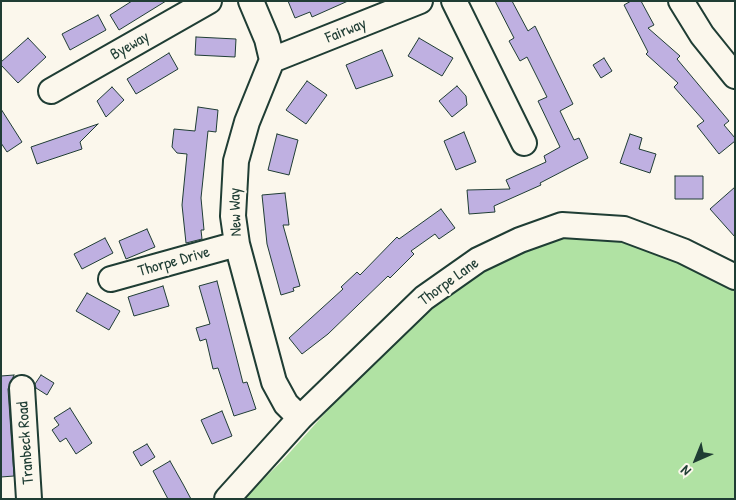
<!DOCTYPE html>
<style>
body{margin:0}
#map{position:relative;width:736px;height:500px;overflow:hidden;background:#fbf7ec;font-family:"Patrick Hand",sans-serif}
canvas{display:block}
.frame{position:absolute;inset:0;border:2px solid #1f3d34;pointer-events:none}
.north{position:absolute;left:671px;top:435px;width:50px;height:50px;-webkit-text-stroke:4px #fbf7ec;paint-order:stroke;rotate:224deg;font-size:14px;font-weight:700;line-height:20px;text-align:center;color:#1f3d34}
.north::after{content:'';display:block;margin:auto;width:18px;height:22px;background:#1f3d34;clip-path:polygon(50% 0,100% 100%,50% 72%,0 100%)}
</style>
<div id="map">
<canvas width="736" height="500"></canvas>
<div class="frame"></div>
<div class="north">N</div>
</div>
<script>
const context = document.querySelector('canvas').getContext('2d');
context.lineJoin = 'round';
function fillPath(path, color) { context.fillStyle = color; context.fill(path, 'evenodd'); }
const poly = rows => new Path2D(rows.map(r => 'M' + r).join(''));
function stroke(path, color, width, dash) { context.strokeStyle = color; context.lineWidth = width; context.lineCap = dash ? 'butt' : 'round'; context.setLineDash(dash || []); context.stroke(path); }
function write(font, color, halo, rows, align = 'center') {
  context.font = font + ' "Patrick Hand",sans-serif'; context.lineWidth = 4.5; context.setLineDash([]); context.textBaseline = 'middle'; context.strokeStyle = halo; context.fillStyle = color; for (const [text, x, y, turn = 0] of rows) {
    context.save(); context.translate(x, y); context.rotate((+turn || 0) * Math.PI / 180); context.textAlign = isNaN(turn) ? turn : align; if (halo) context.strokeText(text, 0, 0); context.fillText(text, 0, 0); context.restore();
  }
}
fillPath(poly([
 [598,235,691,265,735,286,735,499,243,499,282,461,419,309,475,270,545,236]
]), '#b0e2a3');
const building = poly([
 [132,1,166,1,119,30,110,15,132,1],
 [288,1,348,1,312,17,310,12,295,18,288,1],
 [495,1,512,1,528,31,535,26,573,104,560,111,574,140,579,138,588,158,540,183,541,185,494,206,495,212,469,214,467,190,510,189,506,180,546,162,544,156,560,147,538,101,547,97,527,57,520,61,509,41,514,38,495,1],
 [631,1,641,1,654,25,648,28,680,56,677,59,729,121,724,125,735,138,735,141,719,154,697,126,704,121,674,87,678,83,646,54,648,52,624,5,631,1],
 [98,15,106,30,70,50,62,34,98,15],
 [196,37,236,39,235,57,195,55,196,37],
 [28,38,46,57,18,83,1,65,1,62,28,38],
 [419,38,453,58,442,76,408,56,419,38],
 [382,50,393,76,356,89,346,65,382,50],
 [169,53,178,69,136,94,127,79,169,53],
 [604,58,612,71,601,78,593,65,604,58],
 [307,81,327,95,306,124,286,110,307,81],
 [457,86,466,96,467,105,452,117,439,101,457,86],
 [112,87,124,100,106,117,97,101,112,87],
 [198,107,218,110,216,132,208,131,201,198,204,230,201,230,202,239,186,243,182,205,187,154,177,153,172,147,174,129,195,131,198,107],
 [1,109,22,142,7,152,1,143,1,109],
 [98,124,80,142,82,149,37,164,31,147,98,124],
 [464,132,476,162,456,170,444,141,464,132],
 [277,134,298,140,289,175,268,170,277,134],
 [630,134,642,138,639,149,656,154,650,173,620,163,630,134],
 [675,176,703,176,703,199,675,199,675,176],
 [735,187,735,237,710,209,735,187],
 [285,193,289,225,283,225,300,286,293,288,294,291,281,295,267,244,262,195,285,193],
 [441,209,455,228,439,239,435,234,411,251,414,254,390,278,388,276,328,334,302,354,289,338,343,289,341,287,357,272,360,275,397,237,399,239,441,209],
 [147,229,155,247,126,259,119,241,147,229],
 [105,238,113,253,82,269,74,254,105,238],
 [217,281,243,383,247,382,256,409,234,416,218,368,213,369,206,339,200,341,196,328,210,324,199,286,217,281],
 [163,286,169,306,134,316,128,297,163,286],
 [87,293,120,311,109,330,76,311,87,293],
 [14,375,8,389,14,476,1,477,1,376,14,375],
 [41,375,54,383,47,395,36,388,35,384,41,375],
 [70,408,92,443,76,454,66,438,60,442,52,430,59,425,54,418,70,408],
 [222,411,232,436,212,444,201,420,222,411],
 [147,444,155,457,141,466,133,452,147,444],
 [170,461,183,484,191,499,168,499,153,471,170,461]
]);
fillPath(building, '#bfb0e1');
stroke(building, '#1f3d34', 1);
const minor = poly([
 [251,1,267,39,272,60,247,122,236,161,233,216,237,244,274,382,286,404,300,418],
 [454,1,524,143],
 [681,1,702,35,735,76],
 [272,60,420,1],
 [51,91,209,1],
 [111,279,237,244],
 [22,388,29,499],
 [227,499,300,418,424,298,478,260,520,240,562,225,624,229,683,251,735,277]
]);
stroke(minor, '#1f3d34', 28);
stroke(minor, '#fbf7ec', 24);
write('16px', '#1f3d34', '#fbf7ec', [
 ["Fairway",346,31,-22],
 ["Byeway",130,46,-30],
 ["New Way",236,212,-92],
 ["Thorpe Drive",174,262,-16],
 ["Thorpe Lane",449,282,-36],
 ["Tranbeck Road",26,443,-94]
]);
</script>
